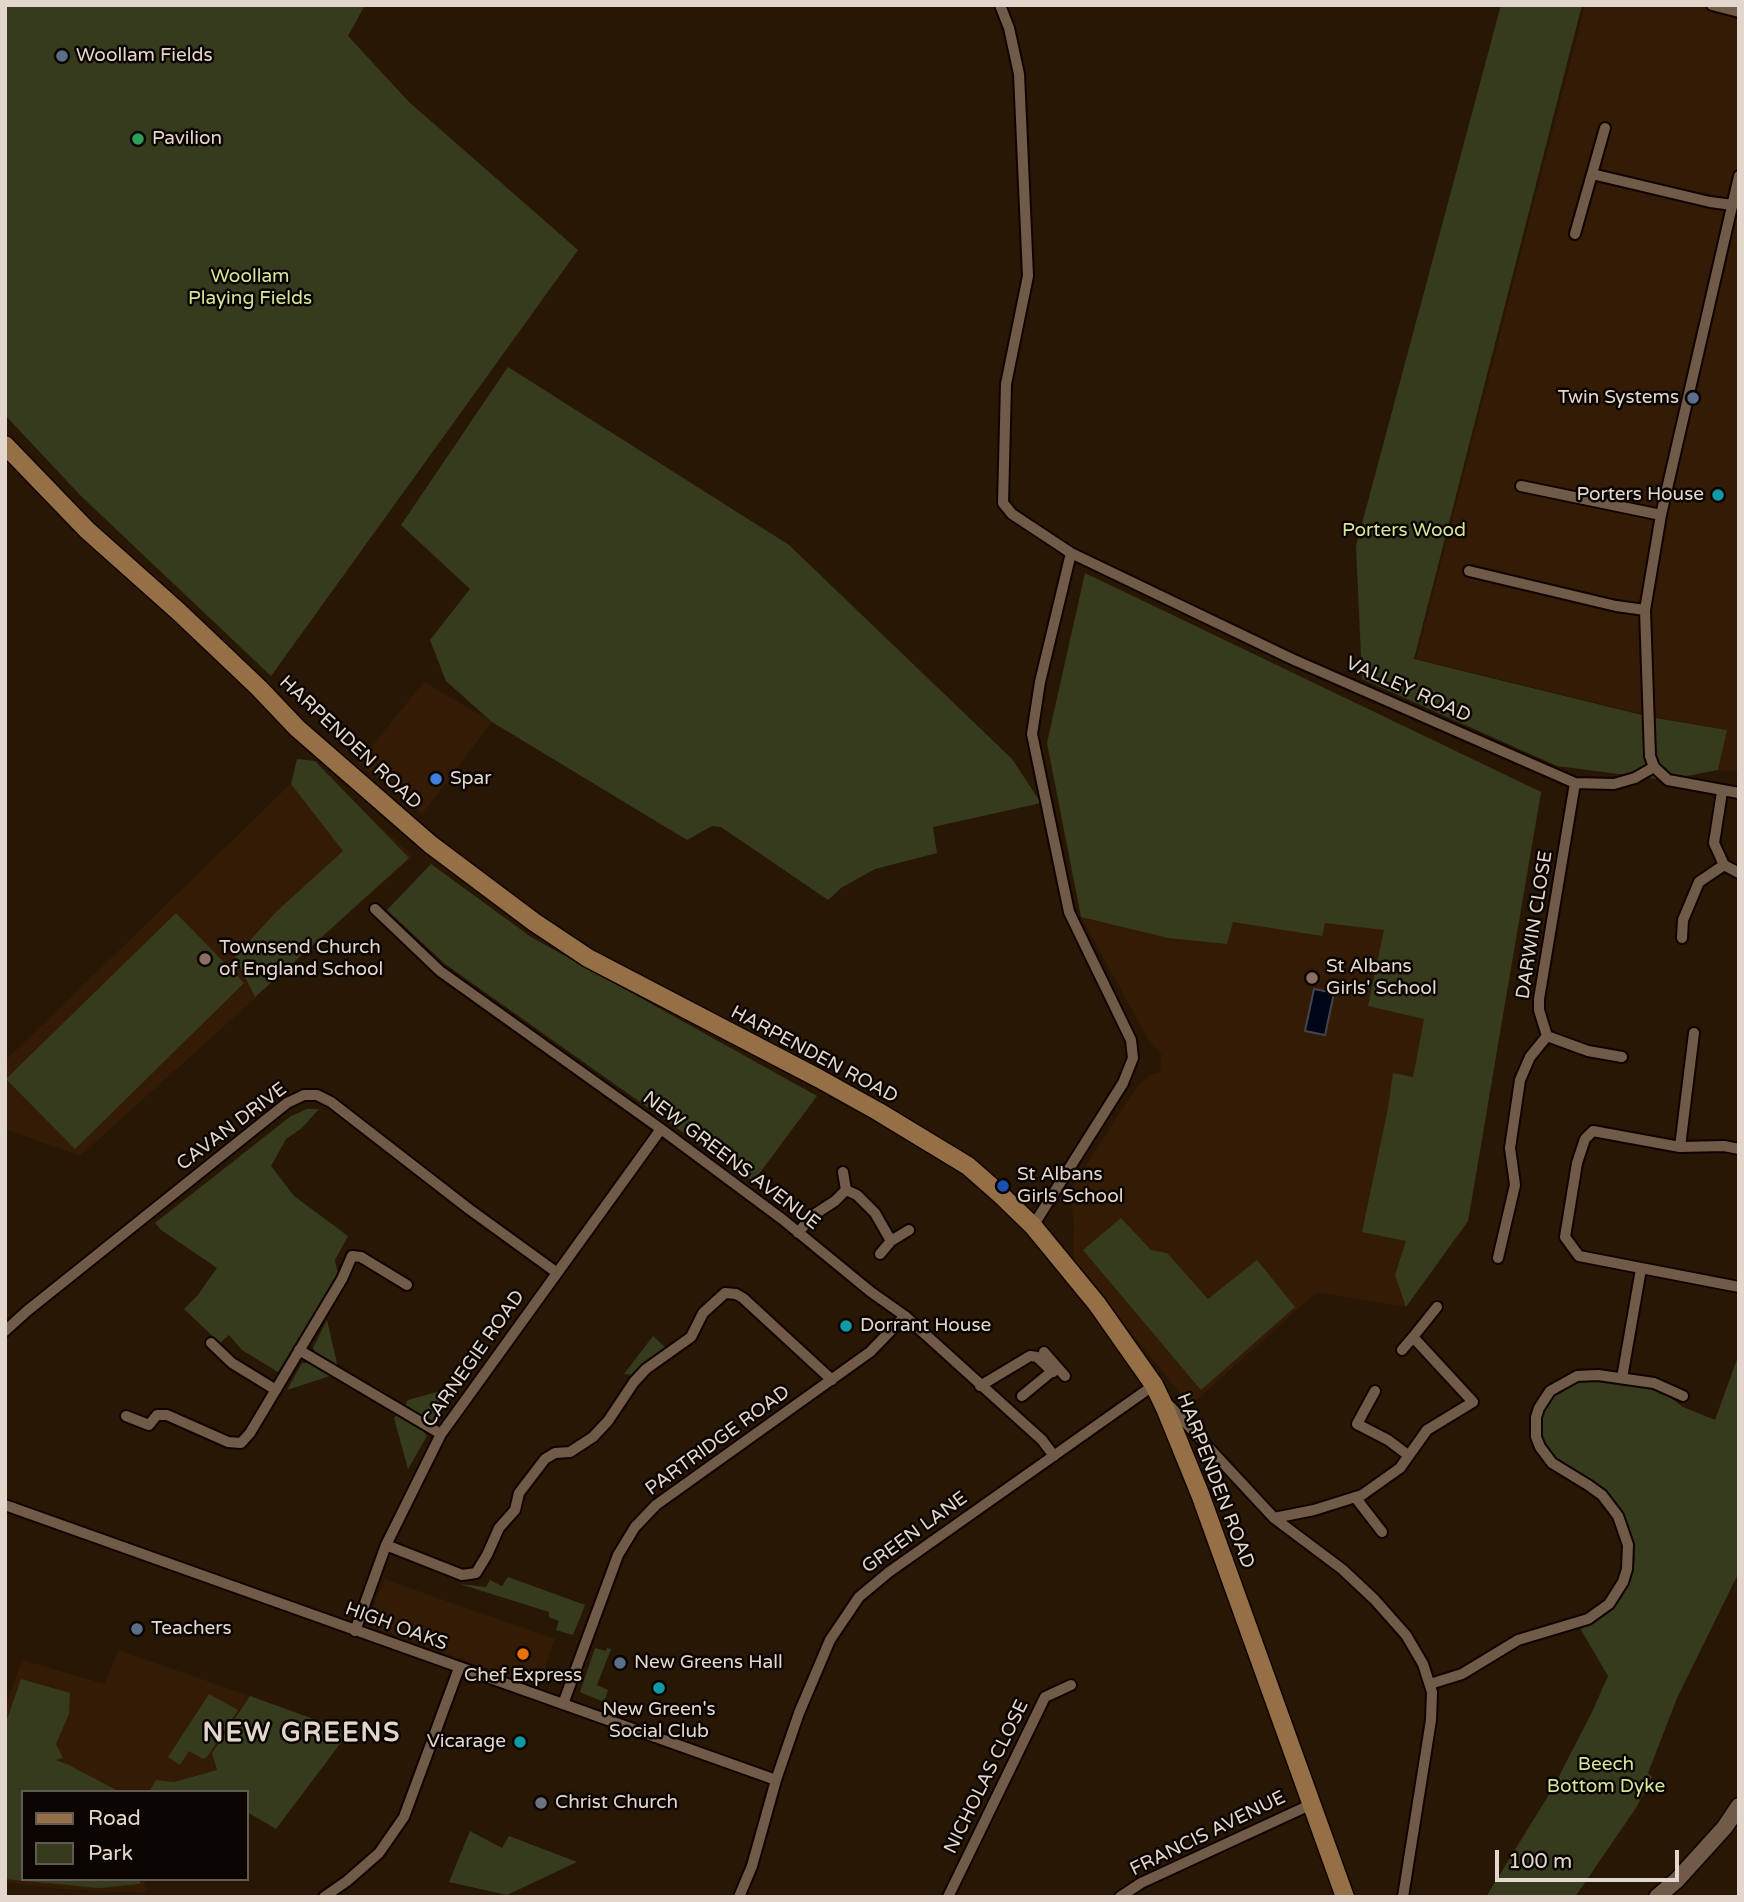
<!DOCTYPE html>
<style>
body{margin:0}
#map{position:relative;width:1744px;height:1902px;overflow:hidden;background:#291706;font-family:"Varela Round",sans-serif}
canvas{display:block}
.frame{position:absolute;inset:0;border:7px solid #e3d6cc;pointer-events:none}
.legend{position:absolute;left:21px;top:1790px;width:228px;height:91px;box-sizing:border-box;background:#0b0501;border:2px solid #615952;margin:0;padding:9px 12px;list-style:none;font-size:21px;color:#e3d6cc}
.legend li{display:flex;align-items:center;gap:14px;height:35px}
.legend b{width:35px;border:2px solid #615952}
.scale{position:absolute;left:1495px;top:1850px;width:184px;height:32px;box-sizing:border-box;border:4px solid #e3d6cc;border-top:0;padding-left:9px;font-size:21px;line-height:24px;white-space:nowrap;color:#e3d6cc;-webkit-text-stroke:5px #0b0501;paint-order:stroke}
</style>
<div id="map">
<canvas width="1744" height="1902"></canvas>
<div class="frame"></div>
<ul class="legend">
<li><b style="height:9px;background:#957047"></b>Road</li>
<li><b style="height:19px;background:#363b1e"></b>Park</li>
</ul>
<div class="scale">100 m</div>
</div>
<script>
const context = document.querySelector('canvas').getContext('2d');
context.lineJoin = 'round';
function fillPath(path, color) { context.fillStyle = color; context.fill(path, 'evenodd'); }
const poly = rows => new Path2D(rows.map(r => 'M' + r).join(''));
function stroke(path, color, width, dash) { context.strokeStyle = color; context.lineWidth = width; context.lineCap = dash ? 'butt' : 'round'; context.setLineDash(dash || []); context.stroke(path); }
function write(font, color, halo, rows, align = 'center') {
  context.font = font + ' "Varela Round",sans-serif'; context.lineWidth = 5; context.setLineDash([]); context.textBaseline = 'middle'; context.strokeStyle = halo; context.fillStyle = color; for (const [text, x, y, turn = 0] of rows) {
    context.save(); context.translate(x, y); context.rotate((+turn || 0) * Math.PI / 180); context.textAlign = isNaN(turn) ? turn : align; if (halo) context.strokeText(text, 0, 0); context.fillText(text, 0, 0); context.restore();
  }
}
fillPath(poly([
 [1585,5,1739,5,1739,772,1718,770,1726,730,1651,716,1416,659],
 [1085,573,1541,792,1468,1221,1406,1307,1317,1292,1190,1406,1073,1260,1074,1223,1069,1191,1136,1088,1148,1076,1160,1072,1161,1054,1148,1039,1081,917,1047,743],
 [424,682,492,722,422,814,358,763],
 [311,764,413,856,80,1156,5,1129,5,1061],
 [384,1579,555,1639,538,1687,366,1625],
 [118,1650,250,1696,212,1752,217,1770,174,1782,157,1780,149,1792,23,1792,23,1879,144,1879,146,1893,61,1889,5,1882,5,1708,22,1660,105,1684]
]), '#331b05');
fillPath(poly([
 [5,5,365,5,348,36,409,102,578,250,271,676,81,496,5,415],
 [1501,5,1582,5,1414,659,1650,717,1727,730,1718,770,1665,780,1557,766,1362,679,1356,546],
 [508,367,789,545,1012,759,1041,803,933,827,937,853,875,869,841,888,828,900,721,827,712,826,687,840,492,722,446,681,430,640,470,589,401,525],
 [1085,573,1541,792,1468,1221,1406,1307,1395,1275,1406,1241,1362,1232,1388,1108,1393,1073,1413,1077,1424,1019,1368,1006,1384,930,1325,923,1322,936,1233,922,1227,944,1168,938,1081,917,1047,743],
 [297,759,315,761,409,858,255,997,235,957,276,912,343,851,291,784],
 [431,864,531,937,817,1096,753,1182,445,964,387,910],
 [176,913,244,983,75,1149,6,1079],
 [307,1109,319,1109,302,1128,286,1139,271,1166,294,1196,348,1236,335,1260,338,1274,278,1372,242,1350,229,1335,220,1343,184,1309,197,1296,217,1268,161,1230,155,1223,291,1116],
 [1121,1218,1151,1250,1167,1253,1208,1299,1257,1260,1295,1307,1201,1390,1083,1250],
 [327,1320,338,1368,317,1355,313,1348],
 [653,1336,666,1348,637,1375,624,1374],
 [1739,1354,1739,1572,1677,1698,1648,1773,1652,1777,1636,1808,1575,1897,1486,1897,1553,1788,1593,1710,1608,1676,1580,1628,1605,1615,1622,1597,1633,1571,1635,1558,1629,1526,1608,1493,1593,1480,1560,1463,1546,1447,1540,1425,1546,1405,1559,1391,1569,1385,1583,1380,1598,1380,1648,1388,1666,1394,1683,1407,1715,1420],
 [302,1363,312,1363,333,1375,287,1390],
 [458,1386,435,1421,428,1421,404,1407,408,1400],
 [398,1414,420,1427,427,1436,408,1469,394,1418],
 [508,1577,585,1605,573,1635,556,1630,559,1621,549,1617,549,1612,460,1584,486,1587,490,1580,502,1586],
 [595,1648,606,1651,607,1648,611,1649,597,1685,608,1690,604,1702,580,1692],
 [21,1679,70,1693,69,1714,56,1744,63,1758,55,1760,67,1764,120,1792,23,1792,23,1879,140,1879,140,1884,99,1888,5,1879,5,1725],
 [209,1694,238,1710,207,1757,203,1759,189,1751,180,1765,168,1757],
 [250,1696,349,1732,276,1829,247,1812,247,1792,149,1792,156,1780,174,1782,217,1770,212,1753],
 [470,1831,502,1848,509,1836,577,1862,507,1895,449,1882]
]), '#363b1e');
const water = poly([
 [1314,989,1334,993,1325,1035,1305,1031,1314,989]
]);
fillPath(water, '#000518');
stroke(water, '#44444e', 2);
const street = poly([
 [1000,5,1009,28,1019,74,1028,276,1006,384,1003,503,1012,514,1071,553,1292,659,1575,783,1614,784,1635,778,1654,767],
 [1712,5,1739,12],
 [1592,174,1710,202,1733,205],
 [1739,176,1661,515,1645,610,1650,756,1654,767,1668,780,1739,793],
 [1575,234,1605,128],
 [1521,486,1661,515],
 [1469,571,1616,606,1645,610],
 [1722,792,1714,843,1724,865,1739,873],
 [375,909,440,971,661,1129,782,1219,871,1292,905,1316,1042,1440,1054,1456],
 [1682,938,1683,920,1699,882,1724,865],
 [1547,1036,1539,1010,1539,999,1575,783],
 [1547,1036,1588,1051,1622,1057],
 [1680,1147,1694,1033],
 [1739,1149,1724,1146,1680,1147,1593,1131,1585,1139,1577,1163,1565,1237,1579,1256,1739,1287],
 [843,1172,846,1190],
 [846,1190,857,1195,875,1213,891,1241,880,1254],
 [1033,1226,1123,1083,1133,1058,1131,1040,1069,912,1032,734,1040,682,1071,553],
 [798,1233,812,1216,835,1201,846,1190],
 [891,1241,909,1230],
 [1498,1258,1515,1185,1510,1148,1520,1080,1530,1057,1547,1036],
 [5,1331,27,1311,287,1103,304,1095,317,1095,331,1102,469,1209,556,1272],
 [211,1343,232,1363,276,1390],
 [299,1350,441,1434],
 [1402,1350,1413,1337],
 [1044,1352,1065,1376],
 [1622,1378,1641,1269],
 [980,1386,1030,1356,1037,1357,1053,1372],
 [1375,1391,1357,1424,1388,1440,1408,1455],
 [1022,1396,1056,1368],
 [1170,1406,1274,1518,1342,1569,1374,1599,1406,1635,1423,1664,1432,1692,1431,1720,1403,1897],
 [126,1416,149,1425,157,1415,167,1415,228,1442,241,1443,250,1433,342,1279,352,1256,361,1257,407,1285],
 [1355,1497,1382,1532],
 [5,1505,776,1780],
 [1274,1518,1314,1510,1362,1495,1400,1468,1427,1430,1473,1402,1413,1337,1437,1307],
 [386,1545,462,1575,476,1573,487,1555,499,1528,515,1510,519,1493,545,1459,555,1453,570,1452,593,1437,608,1421,634,1382,646,1369,691,1337,703,1313,725,1293,736,1294,743,1298,832,1380],
 [355,1631,386,1545,441,1434,661,1129],
 [1430,1684,1462,1674,1518,1640,1588,1619,1609,1604,1623,1582,1627,1569,1628,1545,1618,1516,1602,1495,1588,1485,1552,1463,1540,1447,1536,1437,1536,1417,1539,1408,1550,1391,1577,1376,1598,1375,1654,1383,1683,1396],
 [563,1704,618,1555,635,1527,656,1505,870,1352,905,1316],
 [324,1897,347,1881,379,1853,404,1817,459,1668],
 [739,1897,752,1866,776,1780,799,1713,830,1640,859,1597,889,1572,1154,1385],
 [948,1897,1045,1697,1071,1685],
 [1120,1897,1141,1883,1312,1804]
]);
const secondary = poly([
 [1657,1897,1677,1880,1725,1827,1739,1806]
]);
const primary = poly([
 [5,445,87,530,179,612,259,688,297,728,430,844,534,922,588,958,818,1078,879,1112,968,1166,1001,1195,1033,1226,1097,1304,1154,1385,1165,1408,1200,1494,1345,1897]
]);
stroke(street, '#100300', 14);
stroke(secondary, '#100300', 19);
stroke(primary, '#100300', 21);
stroke(street, '#705a48', 10);
stroke(secondary, '#705a48', 16);
stroke(primary, '#957047', 18);
for (const [x, y, r, color] of [
 [62,56,7,"#5c6f8a"],
 [138,139,7,"#2e9e5b"],
 [1693,398,7,"#5c6f8a"],
 [1718,495,7,"#0f9aa8"],
 [436,779,7,"#3f7fe0"],
 [205,959,7,"#8d6e63"],
 [1312,978,7,"#8d6e63"],
 [1003,1186,7,"#1a4fb4"],
 [846,1326,7,"#0f9aa8"],
 [137,1629,7,"#5c6f8a"],
 [523,1654,7,"#e8710a"],
 [620,1663,7,"#5c6f8a"],
 [659,1688,7,"#0f9aa8"],
 [520,1742,7,"#0f9aa8"],
 [541,1803,7,"#6b7280"]
]) { const dot = new Path2D(); dot.arc(x, y, r, 0, 2 * Math.PI); context.fillStyle = color; context.fill(dot); stroke(dot, '#0b0501', 2.5); }
write('19px', '#e3d6cc', '#0b0501', [
 ["Woollam Fields",76,56],
 ["Pavilion",152,139],
 ["Twin Systems",1679,398,"right"],
 ["Porters House",1704,495,"right"],
 ["Spar",450,779],
 ["Townsend Church",219,948],
 ["of England School",219,970],
 ["St Albans",1326,967],
 ["Girls' School",1326,989],
 ["St Albans",1017,1175],
 ["Girls School",1017,1197],
 ["Dorrant House",860,1326],
 ["Teachers",151,1629],
 ["New Greens Hall",634,1663],
 ["Chef Express",523,1676,"center"],
 ["New Green's",659,1710,"center"],
 ["Social Club",659,1732,"center"],
 ["Vicarage",506,1742,"right"],
 ["Christ Church",555,1803]
], 'left');
write('19px', '#d6e499', '#0b0501', [
 ["Woollam",250,277],
 ["Playing Fields",250,299],
 ["Porters Wood",1404,531],
 ["Beech",1606,1765],
 ["Bottom Dyke",1606,1787]
]);
write('19px', '#e3d6cc', '#0b0501', [
 ["VALLEY ROAD",1408,690,24],
 ["HARPENDEN ROAD",350,743,43],
 ["DARWIN CLOSE",1535,925,-81],
 ["HARPENDEN ROAD",814,1055,28],
 ["CAVAN DRIVE",232,1127,-37],
 ["NEW GREENS AVENUE",731,1161,37],
 ["CARNEGIE ROAD",474,1359,-55],
 ["PARTRIDGE ROAD",718,1441,-36],
 ["HARPENDEN ROAD",1215,1481,69],
 ["GREEN LANE",915,1533,-36],
 ["HIGH OAKS",396,1627,20],
 ["NICHOLAS CLOSE",987,1777,-64],
 ["FRANCIS AVENUE",1208,1834,-26]
]);
context.letterSpacing = '2px';
write('bold 26px', '#e3d6cc', '#0b0501', [
 ["NEW GREENS",302,1734]
]);
context.letterSpacing = '0px';
</script>
